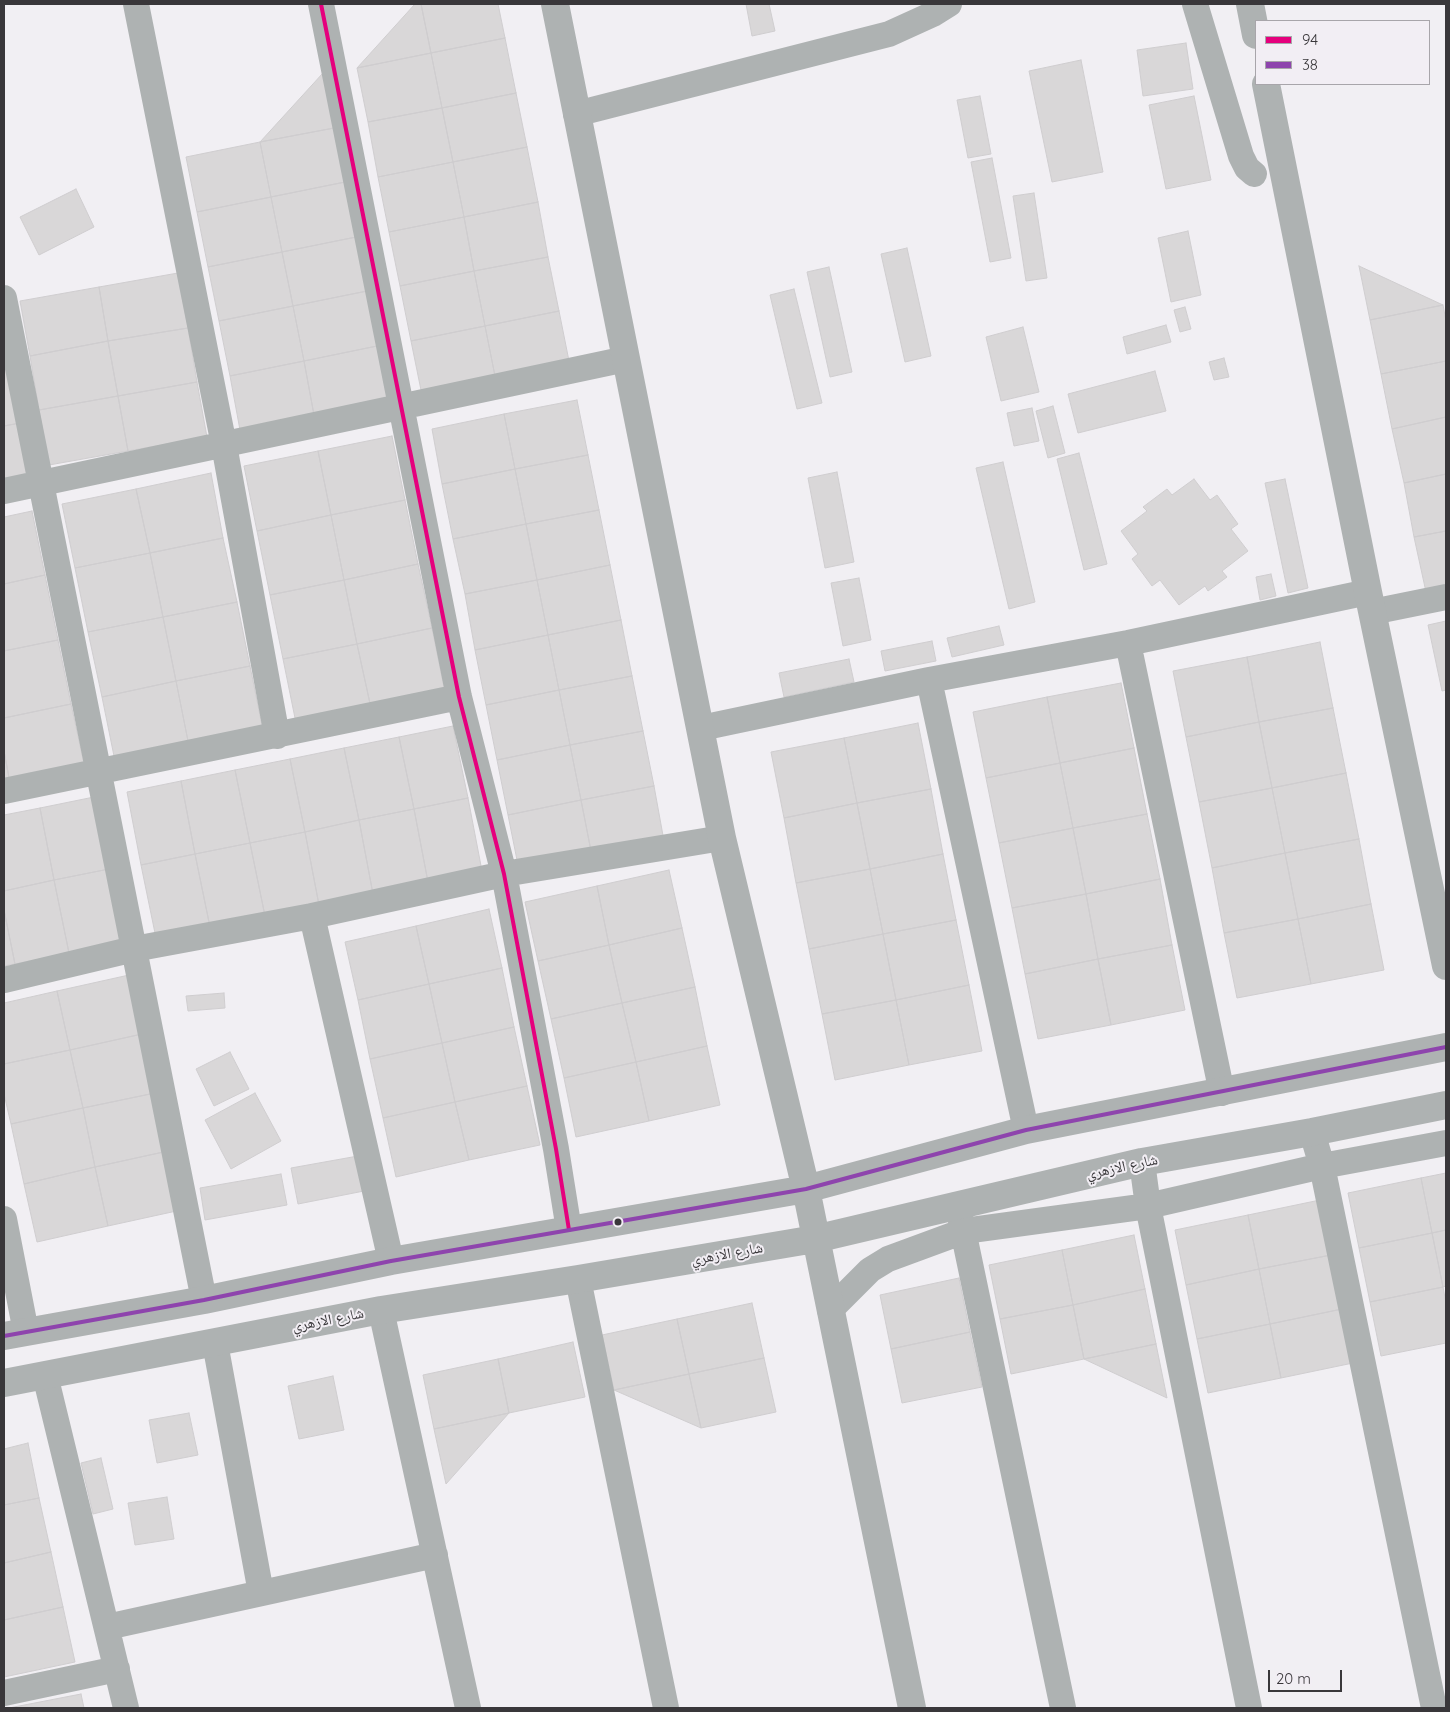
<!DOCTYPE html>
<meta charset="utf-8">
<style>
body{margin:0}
#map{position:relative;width:1450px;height:1712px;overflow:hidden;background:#f1eff3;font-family:Quicksand,sans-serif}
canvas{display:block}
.frame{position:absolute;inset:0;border:5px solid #39373a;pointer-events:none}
.legend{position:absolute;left:1255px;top:20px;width:175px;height:65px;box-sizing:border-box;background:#f2eef4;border:1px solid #a8a5aa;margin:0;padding:6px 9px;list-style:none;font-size:15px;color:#39373a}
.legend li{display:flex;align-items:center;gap:10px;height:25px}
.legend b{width:25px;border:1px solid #a8a5aa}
.scale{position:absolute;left:1268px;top:1670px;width:74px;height:22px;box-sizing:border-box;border:2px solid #39373a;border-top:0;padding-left:6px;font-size:15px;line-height:18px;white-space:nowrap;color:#39373a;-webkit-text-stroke:4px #f2eef4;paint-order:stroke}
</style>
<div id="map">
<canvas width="1450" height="1712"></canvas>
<div class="frame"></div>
<ul class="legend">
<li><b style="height:6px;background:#e5007d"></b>94</li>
<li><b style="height:6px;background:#8e44ad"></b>38</li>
</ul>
<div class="scale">20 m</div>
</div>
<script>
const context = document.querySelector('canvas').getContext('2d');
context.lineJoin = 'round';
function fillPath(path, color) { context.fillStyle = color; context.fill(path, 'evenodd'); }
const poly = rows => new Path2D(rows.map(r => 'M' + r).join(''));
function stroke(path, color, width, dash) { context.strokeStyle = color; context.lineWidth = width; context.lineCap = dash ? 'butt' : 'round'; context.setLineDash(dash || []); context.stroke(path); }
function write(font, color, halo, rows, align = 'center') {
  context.font = font + ' Quicksand,"Noto Naskh Arabic",sans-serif'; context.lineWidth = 4; context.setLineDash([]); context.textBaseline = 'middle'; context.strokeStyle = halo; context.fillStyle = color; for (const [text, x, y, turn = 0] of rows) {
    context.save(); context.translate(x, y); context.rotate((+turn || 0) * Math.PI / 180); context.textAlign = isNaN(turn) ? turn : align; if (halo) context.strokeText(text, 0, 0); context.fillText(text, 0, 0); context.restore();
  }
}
const building = poly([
 [415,4,421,4,431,53,357,68,415,4],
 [421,4,498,4,505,38,431,53,421,4],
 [746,4,769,4,775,31,752,36,746,4],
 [505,38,516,93,442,108,431,53,505,38],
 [1186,43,1193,89,1143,96,1137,50,1186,43],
 [431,53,442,108,368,122,357,68,431,53],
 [1081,60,1103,172,1052,182,1029,71,1081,60],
 [323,73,334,128,260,142,323,73],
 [516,93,527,147,453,162,442,108,516,93],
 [980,96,991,154,968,158,957,100,980,96],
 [1194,96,1211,180,1166,189,1149,105,1194,96],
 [442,108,453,162,378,177,368,122,442,108],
 [334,128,345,182,271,197,260,142,334,128],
 [260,142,271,197,197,212,186,157,260,142],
 [527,147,538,202,464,217,453,162,527,147],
 [992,158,1011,258,990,262,971,162,992,158],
 [453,162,464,217,389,232,378,177,453,162],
 [345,182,356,237,282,252,271,197,345,182],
 [76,189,94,227,39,255,20,217,76,189],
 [1034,193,1047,278,1026,281,1013,196,1034,193],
 [271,197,282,252,208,267,197,212,271,197],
 [538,202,548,257,474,271,464,217,538,202],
 [464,217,474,271,400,286,389,232,464,217],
 [1188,231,1201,295,1171,302,1158,238,1188,231],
 [356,237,367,291,293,306,282,252,356,237],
 [907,248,931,356,905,362,881,254,907,248],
 [282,252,293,306,219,321,208,267,282,252],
 [548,257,559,311,485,326,474,271,548,257],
 [1359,266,1443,305,1370,320,1359,266],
 [829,267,852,372,830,377,807,272,829,267],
 [474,271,485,326,411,341,400,286,474,271],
 [178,273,188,328,108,341,99,287,178,273],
 [99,287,108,341,30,356,20,301,99,287],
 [794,289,822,403,797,409,770,295,794,289],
 [367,291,377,346,304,361,293,306,367,291],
 [1443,305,1446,321,1446,361,1381,374,1370,320,1443,305],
 [293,306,304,361,230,376,219,321,293,306],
 [1185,307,1191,329,1180,332,1174,310,1185,307],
 [559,311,570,366,496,381,485,326,559,311],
 [1166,325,1171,342,1127,354,1123,337,1166,325],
 [485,326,496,381,422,395,411,341,485,326],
 [1023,327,1039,392,1001,401,986,337,1023,327],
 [188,328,197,382,118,396,108,341,188,328],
 [108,341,118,396,39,410,30,356,108,341],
 [377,346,388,401,314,415,304,361,377,346],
 [1224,358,1229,377,1214,380,1209,362,1224,358],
 [304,361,314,415,240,430,230,376,304,361],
 [1446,361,1446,417,1392,429,1381,374,1446,361],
 [9,368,20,423,4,426,4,370,9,368],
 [1155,371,1166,411,1078,433,1068,394,1155,371],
 [197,382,207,437,128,451,118,396,197,382],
 [118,396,128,451,49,465,39,410,118,396],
 [577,400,588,455,515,469,504,414,577,400],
 [1053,406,1065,453,1048,458,1036,411,1053,406],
 [1032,408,1039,441,1014,446,1007,413,1032,408],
 [504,414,515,469,442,484,432,429,504,414],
 [1446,417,1446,474,1404,483,1392,429,1446,417],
 [20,423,31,478,4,483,4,426,20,423],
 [392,436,405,500,331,515,318,451,392,436],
 [318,451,331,515,257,531,244,466,318,451],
 [1079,453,1107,564,1084,570,1057,459,1079,453],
 [588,455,599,510,526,524,515,469,588,455],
 [1003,462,1035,602,1009,609,976,468,1003,462],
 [515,469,526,524,453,539,442,484,515,469],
 [837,472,854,562,825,568,808,478,837,472],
 [211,473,223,538,150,553,136,489,211,473],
 [1446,474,1446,531,1414,537,1404,483,1446,474],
 [1194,479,1210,500,1217,495,1238,524,1231,529,1248,551,1222,571,1227,577,1208,591,1205,586,1179,605,1160,580,1152,586,1132,559,1138,554,1121,531,1147,511,1143,507,1167,489,1172,495,1194,479],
 [1285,479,1308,588,1288,593,1265,483,1285,479],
 [136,489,150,553,75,568,62,504,136,489],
 [405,500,418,564,344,580,331,515,405,500],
 [599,510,610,565,537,580,526,524,599,510],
 [32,511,45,575,4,584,4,517,32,511],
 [331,515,344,580,270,595,257,531,331,515],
 [526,524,537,580,465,594,453,539,526,524],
 [1446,531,1446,587,1426,592,1414,537,1446,531],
 [223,538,237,602,163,617,150,553,223,538],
 [150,553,163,617,88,632,75,568,150,553],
 [418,564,432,628,357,644,344,580,418,564],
 [610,565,621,620,548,635,537,580,610,565],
 [1271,574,1276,596,1260,600,1256,577,1271,574],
 [45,575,58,640,4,651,4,584,45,575],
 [859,578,871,640,843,646,831,583,859,578],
 [344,580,357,644,283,659,270,595,344,580],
 [537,580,548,635,475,650,465,594,537,580],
 [237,602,250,666,176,681,163,617,237,602],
 [163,617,176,681,102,697,88,632,163,617],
 [621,620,632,676,559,690,548,635,621,620],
 [1446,621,1446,690,1442,691,1428,625,1446,621],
 [999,626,1004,645,952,657,947,638,999,626],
 [432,628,445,692,371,708,357,644,432,628],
 [548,635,559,690,486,705,475,650,548,635],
 [58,640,71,704,4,718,4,651,58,640],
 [932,641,936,661,885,671,881,651,932,641],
 [1320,642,1333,708,1259,722,1247,657,1320,642],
 [357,644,371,708,296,723,283,659,357,644],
 [1247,657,1259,722,1186,737,1173,671,1247,657],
 [849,659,854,682,784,697,779,673,849,659],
 [250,666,263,730,189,746,176,681,250,666],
 [632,676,643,731,570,745,559,690,632,676],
 [176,681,189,746,115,761,102,697,176,681],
 [1121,683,1134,748,1060,763,1047,697,1121,683],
 [559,690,570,745,497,760,486,705,559,690],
 [1047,697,1060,763,986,778,973,712,1047,697],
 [71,704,85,768,10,783,4,751,4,718,71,704],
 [1333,708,1346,773,1272,788,1259,722,1333,708],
 [1259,722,1272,788,1199,802,1186,737,1259,722],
 [918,723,931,789,857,803,844,738,918,723],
 [453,726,468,798,414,809,399,737,453,726],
 [643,731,654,786,581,800,570,745,643,731],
 [399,737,414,809,359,820,344,748,399,737],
 [844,738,857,803,784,818,771,752,844,738],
 [570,745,581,800,508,815,497,760,570,745],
 [344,748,359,820,305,832,290,759,344,748],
 [1134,748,1147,814,1073,828,1060,763,1134,748],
 [4,751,10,783,4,785,4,751],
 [290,759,305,832,250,843,235,770,290,759],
 [1060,763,1073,828,999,843,986,778,1060,763],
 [235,770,250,843,195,854,181,781,235,770],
 [1346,773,1359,839,1285,853,1272,788,1346,773],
 [181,781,195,854,141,865,127,792,181,781],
 [654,786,664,841,592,856,581,800,654,786],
 [1272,788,1285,853,1212,868,1199,802,1272,788],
 [931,789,943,854,870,869,857,803,931,789],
 [94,797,109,869,54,880,40,808,94,797],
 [468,798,482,871,428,882,414,809,468,798],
 [581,800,592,856,519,870,508,815,581,800],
 [857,803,870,869,796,883,784,818,857,803],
 [40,808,54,880,4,891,4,815,40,808],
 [414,809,428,882,373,894,359,820,414,809],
 [1147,814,1160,879,1086,894,1073,828,1147,814],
 [359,820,373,894,319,905,305,832,359,820],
 [1073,828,1086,894,1012,908,999,843,1073,828],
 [305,832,319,905,265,916,250,843,305,832],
 [1359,839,1371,904,1298,919,1285,853,1359,839],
 [250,843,265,916,210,927,195,854,250,843],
 [1285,853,1298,919,1224,933,1212,868,1285,853],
 [195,854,210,927,156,938,141,865,195,854],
 [943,854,956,920,883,934,870,869,943,854],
 [109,869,124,942,69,953,54,880,109,869],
 [870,869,883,934,809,949,796,883,870,869],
 [669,870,682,928,609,945,597,886,669,870],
 [1160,879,1172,945,1098,959,1086,894,1160,879],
 [54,880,69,953,15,964,4,910,4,891,54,880],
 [597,886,609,945,538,961,525,902,597,886],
 [1086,894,1098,959,1025,974,1012,908,1086,894],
 [1371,904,1384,970,1311,984,1298,919,1371,904],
 [489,909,502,968,429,984,416,926,489,909],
 [4,910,15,964,4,966,4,910],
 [1298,919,1311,984,1237,998,1224,933,1298,919],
 [956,920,969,985,896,1000,883,934,956,920],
 [416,926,429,984,358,1000,345,942,416,926],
 [682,928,695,987,622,1003,609,945,682,928],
 [883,934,896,1000,822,1014,809,949,883,934],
 [609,945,622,1003,551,1019,538,961,609,945],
 [1172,945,1185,1010,1111,1025,1098,959,1172,945],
 [1098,959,1111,1025,1038,1039,1025,974,1098,959],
 [502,968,514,1027,442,1043,429,984,502,968],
 [129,975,142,1034,70,1050,57,991,129,975],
 [429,984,442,1043,370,1059,358,1000,429,984],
 [969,985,982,1051,909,1065,896,1000,969,985],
 [695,987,707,1046,636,1062,622,1003,695,987],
 [57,991,70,1050,4,1064,4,1003,57,991],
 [224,993,225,1008,188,1011,186,996,224,993],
 [896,1000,909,1065,835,1080,822,1014,896,1000],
 [622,1003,636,1062,564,1078,551,1019,622,1003],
 [514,1027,527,1086,455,1102,442,1043,514,1027],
 [142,1034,155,1093,83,1108,70,1050,142,1034],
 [442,1043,455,1102,383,1118,370,1059,442,1043],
 [707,1046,720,1105,649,1121,636,1062,707,1046],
 [70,1050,83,1108,11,1124,4,1094,4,1064,70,1050],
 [230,1052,249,1089,214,1106,196,1069,230,1052],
 [636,1062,649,1121,576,1137,564,1078,636,1062],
 [527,1086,540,1145,469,1160,455,1102,527,1086],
 [155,1093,168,1151,95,1167,83,1108,155,1093],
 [255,1093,281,1141,231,1169,205,1120,255,1093],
 [455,1102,469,1160,396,1177,383,1118,455,1102],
 [83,1108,95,1167,24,1184,11,1124,83,1108],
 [168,1151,181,1210,108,1226,95,1167,168,1151],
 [358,1156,364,1191,298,1204,291,1168,358,1156],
 [95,1167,108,1226,37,1242,24,1184,95,1167],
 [1446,1173,1446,1230,1432,1233,1421,1178,1446,1173],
 [281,1174,287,1205,205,1220,200,1188,281,1174],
 [1421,1178,1432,1233,1359,1248,1348,1193,1421,1178],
 [1320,1200,1331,1255,1259,1269,1248,1215,1320,1200],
 [1248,1215,1259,1269,1186,1285,1175,1230,1248,1215],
 [1446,1230,1446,1286,1443,1287,1432,1233,1446,1230],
 [1432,1233,1443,1287,1370,1302,1359,1248,1432,1233],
 [1134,1235,1145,1289,1073,1305,1062,1250,1134,1235],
 [1062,1250,1073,1305,1000,1319,989,1265,1062,1250],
 [1331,1255,1342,1309,1270,1324,1259,1269,1331,1255],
 [1259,1269,1270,1324,1197,1339,1186,1285,1259,1269],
 [959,1278,970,1332,891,1349,880,1295,959,1278],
 [1443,1287,1446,1303,1446,1343,1381,1356,1370,1302,1443,1287],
 [1145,1289,1156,1344,1084,1359,1073,1305,1145,1289],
 [752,1303,764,1358,689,1374,677,1319,752,1303],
 [1073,1305,1084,1359,1011,1374,1000,1319,1073,1305],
 [1342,1309,1353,1363,1281,1378,1270,1324,1342,1309],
 [677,1319,689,1374,614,1390,602,1335,677,1319],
 [1270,1324,1281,1378,1208,1393,1197,1339,1270,1324],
 [970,1332,982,1387,902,1403,891,1349,970,1332],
 [573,1342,585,1397,509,1413,498,1359,573,1342],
 [1156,1344,1167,1398,1084,1359,1156,1344],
 [764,1358,776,1412,701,1428,689,1374,764,1358],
 [498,1359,509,1413,434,1429,423,1375,498,1359],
 [689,1374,701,1428,614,1390,689,1374],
 [333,1376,344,1430,299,1439,288,1386,333,1376],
 [189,1413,198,1455,157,1463,149,1420,189,1413],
 [509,1413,446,1484,434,1429,509,1413],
 [28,1443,39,1498,4,1505,4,1449,28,1443],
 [101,1458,113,1509,93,1514,81,1463,101,1458],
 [167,1497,174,1539,135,1545,128,1503,167,1497],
 [39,1498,51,1552,4,1563,4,1505,39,1498],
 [51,1552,63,1607,4,1620,4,1563,51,1552],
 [63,1607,75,1662,4,1677,4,1620,63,1607],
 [81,1694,84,1708,9,1708,81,1694]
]);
fillPath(building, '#d9d7d8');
stroke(building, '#cfcdcf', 1);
stroke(poly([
 [136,4,224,445,277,736],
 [321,4,459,697,504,874,556,1149,569,1230],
 [1195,4,1241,156,1247,168,1254,174],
 [576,114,889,34,933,14,949,4],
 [4,298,204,1300],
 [4,491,626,359],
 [1372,612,1446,597],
 [1128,643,1222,1093],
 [929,680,1026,1130],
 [701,728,929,680,1128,643,1368,592],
 [4,791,459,697],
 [312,916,391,1261],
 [4,980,134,949,312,916,504,874,722,838],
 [1312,1132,1322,1166,1434,1708],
 [1142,1162,1148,1206,1249,1708],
 [960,1216,1063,1708],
 [4,1219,26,1332],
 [578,1279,666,1708],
 [381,1310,468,1708],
 [830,1310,870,1270,888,1259,964,1231,1148,1206,1322,1166,1446,1143],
 [215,1343,261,1593],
 [45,1375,126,1708],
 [107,1627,435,1555],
 [4,1693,117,1669]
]), '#aeb2b2', 26);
stroke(poly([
 [555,4,722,838,806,1189,912,1708],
 [1250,4,1256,35],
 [1266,84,1368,592,1446,966],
 [4,1336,204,1300,391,1261,806,1189,1026,1130,1446,1047],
 [4,1383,381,1310,578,1279,815,1239,1142,1162,1312,1132,1446,1105]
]), '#aeb2b2', 28);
stroke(poly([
 [321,4,459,697,504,874,556,1149,569,1230]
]), '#e5007d', 4);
stroke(poly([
 [4,1336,204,1300,391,1261,806,1189,1026,1130,1446,1047]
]), '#8e44ad', 4);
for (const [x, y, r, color] of [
 [618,1222,4.5,"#39373a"]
]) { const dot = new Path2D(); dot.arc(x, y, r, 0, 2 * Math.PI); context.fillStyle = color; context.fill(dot); stroke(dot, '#f2eef4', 2); }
write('15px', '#39373a', '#f2eef4', [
 ["شارع الازهري",1122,1167,-12],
 ["شارع الازهري",727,1254,-10],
 ["شارع الازهري",328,1320,-11]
]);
</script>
